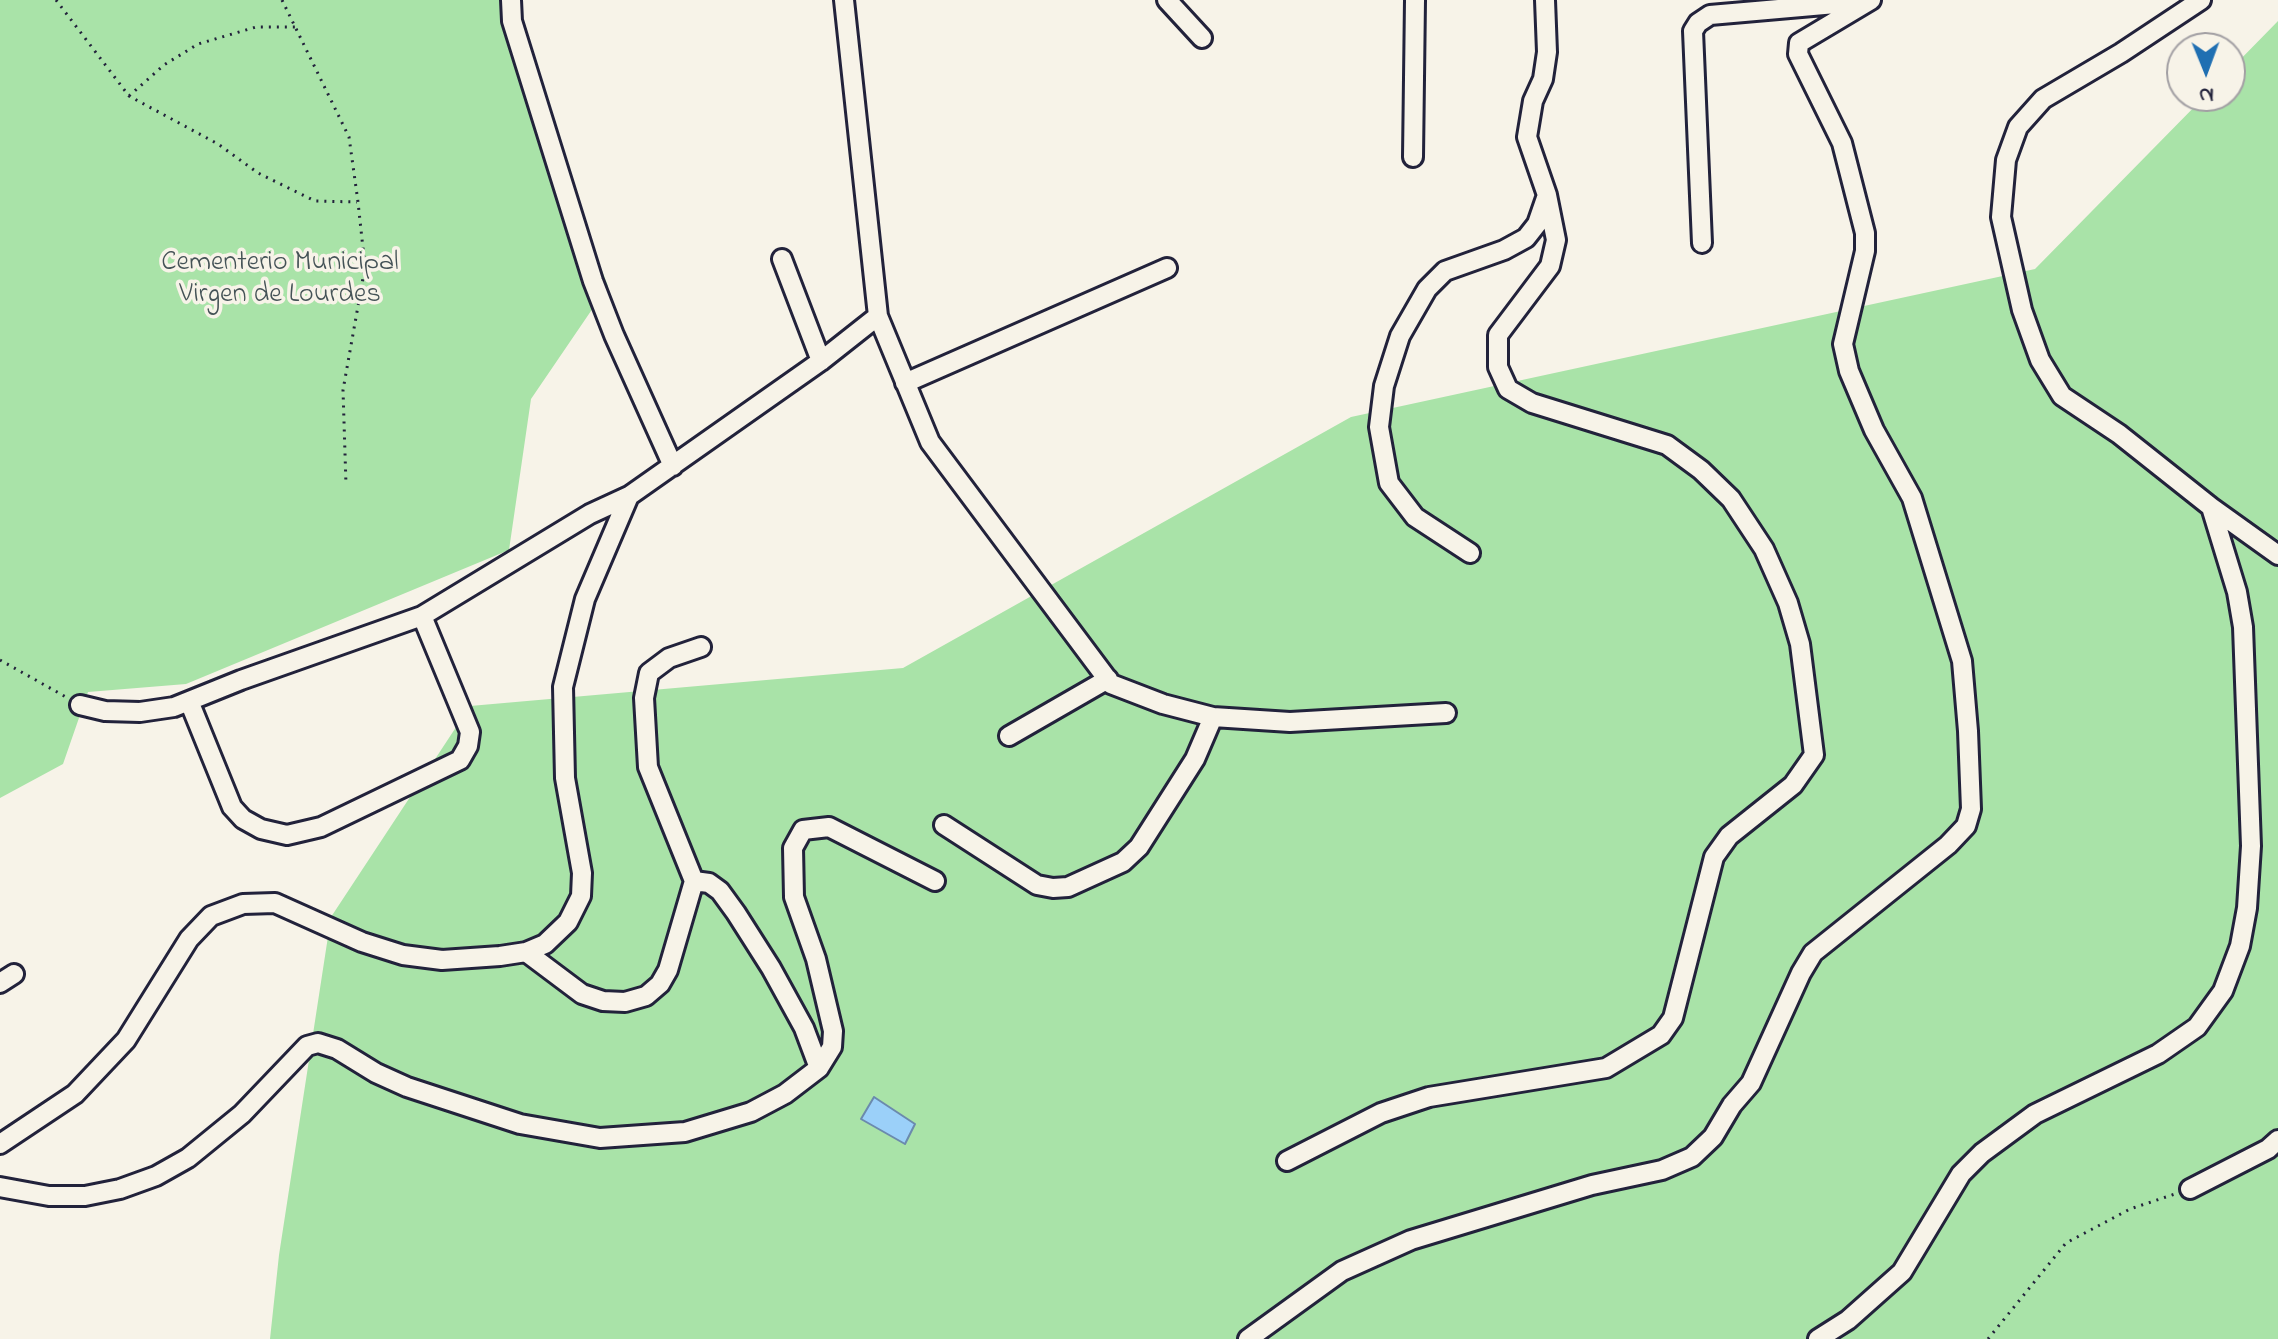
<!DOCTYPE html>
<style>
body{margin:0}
#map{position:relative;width:2278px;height:1339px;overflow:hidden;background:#f7f3e8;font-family:"Indie Flower",sans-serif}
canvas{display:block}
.north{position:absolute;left:2166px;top:32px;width:80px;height:80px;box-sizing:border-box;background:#f7f3e8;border:2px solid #a29fa3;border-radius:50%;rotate:179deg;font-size:22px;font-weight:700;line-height:32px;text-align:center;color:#22223b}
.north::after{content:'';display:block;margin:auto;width:28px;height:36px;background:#1f6fb2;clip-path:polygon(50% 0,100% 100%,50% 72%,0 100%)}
</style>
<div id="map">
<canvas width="2278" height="1339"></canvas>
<div class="north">N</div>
</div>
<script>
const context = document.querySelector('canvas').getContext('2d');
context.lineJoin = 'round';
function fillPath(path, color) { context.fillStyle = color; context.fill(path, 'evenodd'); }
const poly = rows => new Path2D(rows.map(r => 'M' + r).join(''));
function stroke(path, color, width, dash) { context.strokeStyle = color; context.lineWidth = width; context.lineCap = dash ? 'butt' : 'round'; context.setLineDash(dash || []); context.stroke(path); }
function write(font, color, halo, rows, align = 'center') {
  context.font = font + ' "Indie Flower",sans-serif'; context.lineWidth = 7; context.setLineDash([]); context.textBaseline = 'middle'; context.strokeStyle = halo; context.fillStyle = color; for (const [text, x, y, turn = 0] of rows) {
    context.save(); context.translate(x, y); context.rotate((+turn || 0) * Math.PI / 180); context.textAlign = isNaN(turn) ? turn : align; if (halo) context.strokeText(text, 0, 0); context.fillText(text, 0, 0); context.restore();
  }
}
fillPath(poly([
 [0,0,513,0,578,209,608,286,531,399,509,550,186,684,88,692,63,764,0,798],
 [2278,21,2278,1339,270,1339,279,1255,331,917,470,706,903,668,1351,417,2035,269,2205,96,2230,96,2230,70]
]), '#a9e3a8');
const water = poly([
 [874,1097,915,1124,905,1144,861,1119,874,1097]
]);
fillPath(water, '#9bd0f9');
stroke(water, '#6b8aad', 2);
const street = poly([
 [511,0,512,21,593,281,614,335,673,466],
 [844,0,878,316,930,442,1111,684,1163,704,1213,717,1290,722,1446,713],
 [1167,0,1202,38],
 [1413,157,1415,0],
 [1702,243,1693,31,1698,23,1710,15,1847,3,1861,5],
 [782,259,821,361],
 [905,383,1167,268],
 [2211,507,2278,555],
 [1470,553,1415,517,1389,483,1379,427,1384,386,1400,336,1427,289,1445,271,1504,250,1526,238,1537,224,1546,198],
 [189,701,232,807,243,819,261,829,287,835,321,827,460,760,468,746,470,732,422,616],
 [80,705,105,711,140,712,174,707,241,680,422,616,590,514,629,496],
 [1009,736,1108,679],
 [944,825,1037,885,1053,888,1068,887,1123,862,1139,847,1195,759,1213,717],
 [694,881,648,767,644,698,649,673,669,658,701,647],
 [0,983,14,974],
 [819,1068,832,1047,833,1031,816,959,794,897,793,848,803,830,829,827,935,881],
 [0,1144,75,1094,126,1040,189,939,211,916,243,904,275,903,362,942,403,955,442,960,500,956,526,952,545,944,568,922,581,896,582,873,565,778,563,687,585,599,629,496,821,361,878,316],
 [1287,1161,1381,1113,1429,1097,1606,1068,1661,1035,1673,1018,1714,857,1729,836,1793,785,1814,755,1800,644,1788,603,1764,549,1731,499,1701,470,1667,445,1532,403,1508,389,1498,367,1498,335,1550,266,1556,240,1547,195,1527,137,1533,101,1543,79,1547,52,1545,0],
 [0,1187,49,1196,85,1196,120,1189,156,1176,188,1158,242,1114,307,1046,318,1043,337,1049,376,1073,407,1087,520,1124,600,1138,685,1132,751,1112,785,1094,819,1068,804,1028,771,968,736,913,720,891,709,883,694,881,668,970,660,984,646,996,625,1002,603,1001,582,994,526,952],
 [2190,1189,2268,1149,2278,1140],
 [1248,1339,1342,1271,1411,1240,1592,1185,1662,1170,1692,1157,1713,1137,1732,1105,1751,1083,1801,973,1813,953,1948,845,1966,826,1971,809,1968,731,1962,661,1912,498,1874,430,1849,371,1843,344,1865,251,1865,233,1842,143,1798,54,1799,43,1871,0],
 [1818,1339,1848,1320,1902,1272,1961,1174,1982,1153,2035,1114,2158,1054,2197,1027,2223,991,2240,946,2247,908,2251,846,2243,627,2237,592,2211,507,2119,434,2062,396,2040,360,2022,310,2001,217,2006,160,2018,127,2043,99,2121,53,2201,0]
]);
stroke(street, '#22223b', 24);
stroke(poly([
 [56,0,129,96,218,144,258,173,315,201,357,202],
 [282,0,349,137,358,202,365,267,343,390,346,485],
 [129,96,164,65,198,44,256,27,296,27],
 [0,660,66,697],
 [1988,1339,2066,1243,2130,1209,2175,1194]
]), '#22223b', 3, [2, 6]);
stroke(street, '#f7f3e8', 18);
write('28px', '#445256', '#f7f3e8', [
 ["Cementerio Municipal",280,264],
 ["Virgen de Lourdes",280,296]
]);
</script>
